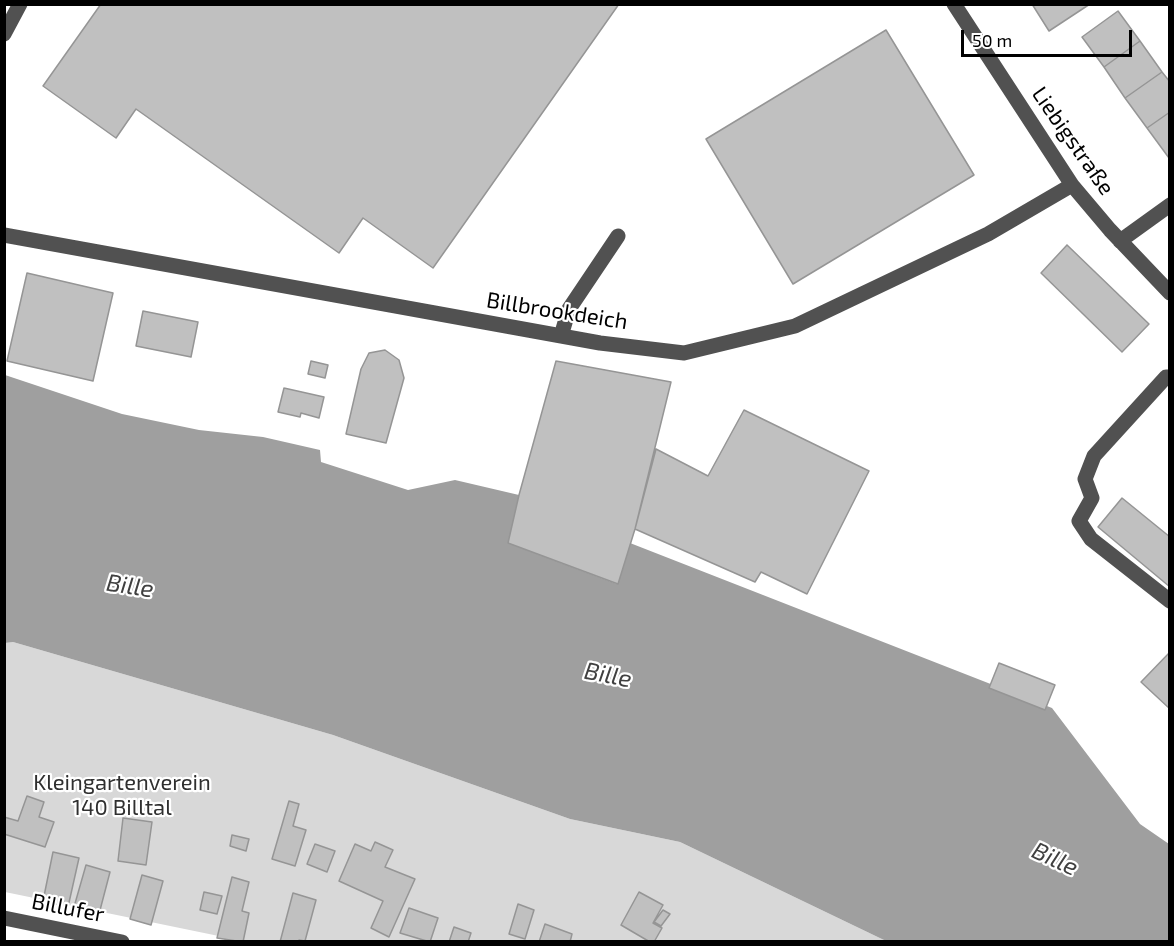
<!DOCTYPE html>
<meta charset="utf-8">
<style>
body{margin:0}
#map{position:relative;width:1174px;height:946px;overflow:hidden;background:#fff;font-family:"Exo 2",sans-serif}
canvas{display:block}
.frame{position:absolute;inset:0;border:6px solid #000;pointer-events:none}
.scale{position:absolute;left:961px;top:30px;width:171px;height:27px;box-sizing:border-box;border:3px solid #000;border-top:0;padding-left:8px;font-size:18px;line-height:21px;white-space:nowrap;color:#000;-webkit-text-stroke:4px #fff;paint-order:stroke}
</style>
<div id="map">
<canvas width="1174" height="946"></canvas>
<div class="frame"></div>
<div class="scale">50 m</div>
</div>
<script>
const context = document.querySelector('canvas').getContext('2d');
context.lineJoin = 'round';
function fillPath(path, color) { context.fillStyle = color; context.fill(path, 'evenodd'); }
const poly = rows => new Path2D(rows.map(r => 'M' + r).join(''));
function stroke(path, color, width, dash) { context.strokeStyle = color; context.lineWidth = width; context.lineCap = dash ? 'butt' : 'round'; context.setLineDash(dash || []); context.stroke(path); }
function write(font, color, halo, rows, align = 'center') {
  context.font = font + ' "Exo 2",sans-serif'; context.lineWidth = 4.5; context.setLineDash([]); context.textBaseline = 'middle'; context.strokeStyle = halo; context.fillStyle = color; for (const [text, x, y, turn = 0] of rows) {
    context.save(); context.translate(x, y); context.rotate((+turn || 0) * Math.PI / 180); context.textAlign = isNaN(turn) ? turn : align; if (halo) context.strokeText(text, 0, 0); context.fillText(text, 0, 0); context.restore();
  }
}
fillPath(poly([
 [13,642,333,735,570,819,680,842,886,941,243,941,5,892,4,643]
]), '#d8d8d8');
fillPath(poly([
 [5,375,122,414,199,430,263,437,320,450,321,462,408,490,455,480,519,495,508,543,617,584,630,543,1052,708,1140,824,1169,844,1169,941,886,941,680,842,570,819,333,735,13,642,5,643]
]), '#9f9f9f');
const building = poly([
 [101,4,619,4,433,268,363,218,339,253,136,109,116,138,43,86,101,4],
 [1032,4,1090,4,1049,31,1032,4],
 [1118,11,1140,41,1104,67,1082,37,1118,11],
 [886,30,974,175,793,284,706,139,886,30],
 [1140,41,1162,72,1125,98,1104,67,1140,41],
 [1162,72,1170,82,1170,112,1147,128,1125,98,1162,72],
 [1170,112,1170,158,1169,158,1147,128,1170,112],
 [1067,245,1149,324,1122,352,1041,273,1067,245],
 [27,273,113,293,93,381,7,361,27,273],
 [143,311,198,322,191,357,136,346,143,311],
 [385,350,399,360,404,378,386,443,346,434,361,369,369,353,385,350],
 [311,361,328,365,325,378,308,374,311,361],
 [556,361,671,382,635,529,618,584,508,543,519,495,556,361],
 [284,388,324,397,319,418,301,413,300,417,278,412,284,388],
 [744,410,869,471,807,594,761,572,755,582,635,529,656,449,708,476,744,410],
 [1122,498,1170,537,1170,587,1098,527,1122,498],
 [1170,652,1170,709,1141,682,1170,652],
 [999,663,1055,685,1045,710,989,688,999,663],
 [27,796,44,802,39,817,54,822,45,847,4,834,4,817,18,821,27,796],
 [289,801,299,804,293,826,306,830,295,866,272,859,289,801],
 [123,818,152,822,146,865,118,861,123,818],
 [232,835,249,839,246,851,230,846,232,835],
 [375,842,393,850,385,867,415,879,389,937,371,928,383,901,339,881,355,844,371,851,375,842],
 [315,844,335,851,327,872,307,864,315,844],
 [53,852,79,858,68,907,43,901,53,852],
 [86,865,110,872,99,914,74,907,86,865],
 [142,875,163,881,151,925,130,919,142,875],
 [232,877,249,882,242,911,249,913,243,942,217,938,232,877],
 [204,892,222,896,217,914,200,910,204,892],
 [639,892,663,905,653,923,662,928,654,942,650,942,621,925,639,892],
 [293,893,316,900,305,941,299,940,299,942,280,942,293,893],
 [518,904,534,910,525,939,509,934,518,904],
 [409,908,438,918,430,942,400,933,409,908],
 [663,910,670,914,661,926,654,922,663,910],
 [545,924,572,934,570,942,539,942,545,924],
 [454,927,471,933,468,942,449,942,454,927]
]);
fillPath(building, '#c0c0c0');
stroke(building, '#959595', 1.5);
stroke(poly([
 [954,4,1072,185,1110,230,1170,293],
 [4,34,20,4],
 [4,235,600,343,684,353,795,326,988,234,1072,185],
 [1120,241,1170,205],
 [561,336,569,309,618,236],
 [1170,377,1166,377,1094,456,1085,479,1092,498,1079,521,1091,539,1170,601],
 [4,918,122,942]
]), '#515151', 15);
write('22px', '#000', '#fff', [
 ["Liebigstraße",1073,141,55],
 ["Billbrookdeich",557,311,9],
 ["Billufer",68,908,11]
]);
write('22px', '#2f2f2f', '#fff', [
 ["Kleingartenverein",122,783],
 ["140 Billtal",122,808]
]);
write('italic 24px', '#404040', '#fff', [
 ["Bille",130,586,9],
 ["Bille",608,675,11],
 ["Bille",1055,859,25]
]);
</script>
